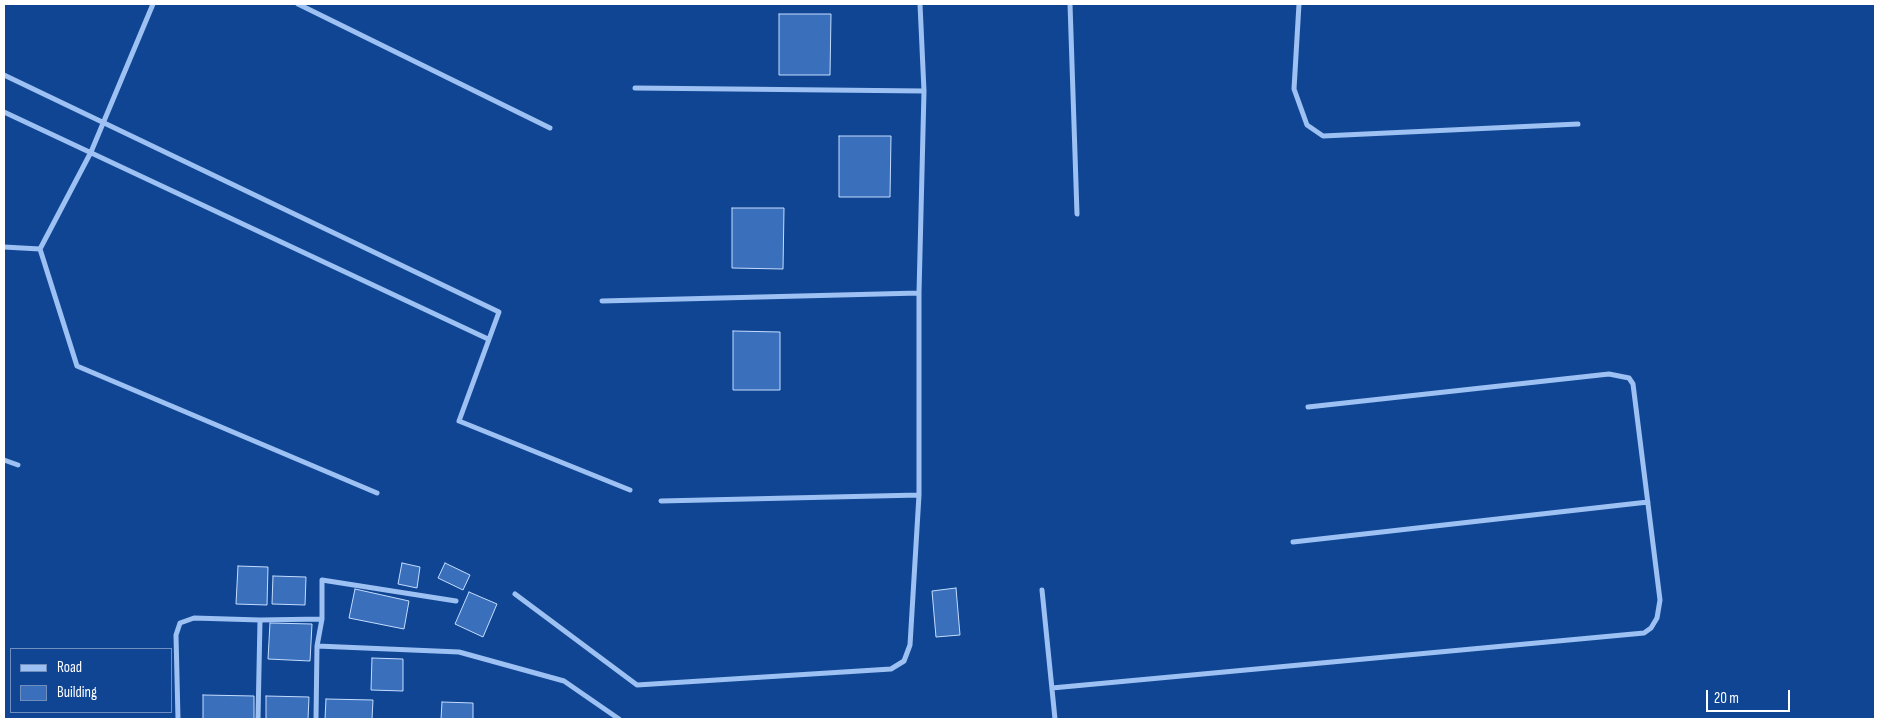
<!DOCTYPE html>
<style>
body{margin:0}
#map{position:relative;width:1879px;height:723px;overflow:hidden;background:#104593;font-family:"Sofia Sans Condensed",sans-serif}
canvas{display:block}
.frame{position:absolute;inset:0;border:5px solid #fff;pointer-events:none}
.legend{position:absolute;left:10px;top:648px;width:162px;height:65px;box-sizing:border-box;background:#104593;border:1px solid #708fbe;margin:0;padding:6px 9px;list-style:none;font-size:15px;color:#fff}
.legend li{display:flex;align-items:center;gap:10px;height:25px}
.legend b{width:25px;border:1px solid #708fbe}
.scale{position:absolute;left:1706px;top:690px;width:84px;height:22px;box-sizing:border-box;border:2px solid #fff;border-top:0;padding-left:6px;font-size:15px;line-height:18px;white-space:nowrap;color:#fff;-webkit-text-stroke:4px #104593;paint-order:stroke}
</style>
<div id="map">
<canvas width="1879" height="723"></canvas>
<div class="frame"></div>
<ul class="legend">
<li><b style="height:6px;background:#9dc1f3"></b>Road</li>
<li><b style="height:14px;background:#396fbb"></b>Building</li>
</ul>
<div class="scale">20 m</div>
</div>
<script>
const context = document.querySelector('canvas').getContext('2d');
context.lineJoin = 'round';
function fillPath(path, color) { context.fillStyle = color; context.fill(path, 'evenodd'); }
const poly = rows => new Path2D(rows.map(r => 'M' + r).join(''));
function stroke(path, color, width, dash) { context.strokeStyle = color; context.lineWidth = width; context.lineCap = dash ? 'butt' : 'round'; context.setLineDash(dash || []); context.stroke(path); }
const building = poly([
 [779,14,831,14,830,75,779,75,779,14],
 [839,136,891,136,890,197,839,197,839,136],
 [732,208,784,208,783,269,732,268,732,208],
 [733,331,780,332,780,390,733,390,733,331],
 [402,563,420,567,417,588,398,584,402,563],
 [445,563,470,575,463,590,438,578,445,563],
 [238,566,268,567,267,605,236,604,238,566],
 [273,576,306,577,305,605,272,604,273,576],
 [956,588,960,635,936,637,932,591,956,588],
 [355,589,409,601,404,629,349,618,355,589],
 [469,592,497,604,483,637,455,624,469,592],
 [270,623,312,624,310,661,268,659,270,623],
 [372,658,403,659,403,691,371,690,372,658],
 [203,695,254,696,254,719,203,719,203,695],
 [266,696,309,697,308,719,266,719,266,696],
 [326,699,373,700,372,719,325,719,326,699],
 [442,702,473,703,473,719,441,719,442,702]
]);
fillPath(building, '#396fbb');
stroke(building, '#c4ddfe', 1);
stroke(poly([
 [298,4,550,128],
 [1070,4,1077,214],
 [1299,4,1294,89,1307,125,1323,136,1578,124],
 [4,75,499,312,459,421,630,490],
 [635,88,924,91],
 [4,112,488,339],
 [4,247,40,249,91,152,153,4],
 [40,249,77,366,377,493],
 [602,301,919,293],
 [4,460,18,465],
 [661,501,919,495],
 [1293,542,1648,502],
 [1042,590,1055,719],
 [515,594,637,685,891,669,904,661,910,645,919,495,919,293,924,91,920,4],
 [317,646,459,652,564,681,619,719],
 [1052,688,1644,633,1651,628,1657,618,1660,600,1633,384,1629,378,1609,374,1308,407],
 [178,719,176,635,180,623,194,618,260,620,322,619],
 [258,719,260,620],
 [316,719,317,646,322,619,322,580,456,601]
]), '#9dc1f3', 5);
</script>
